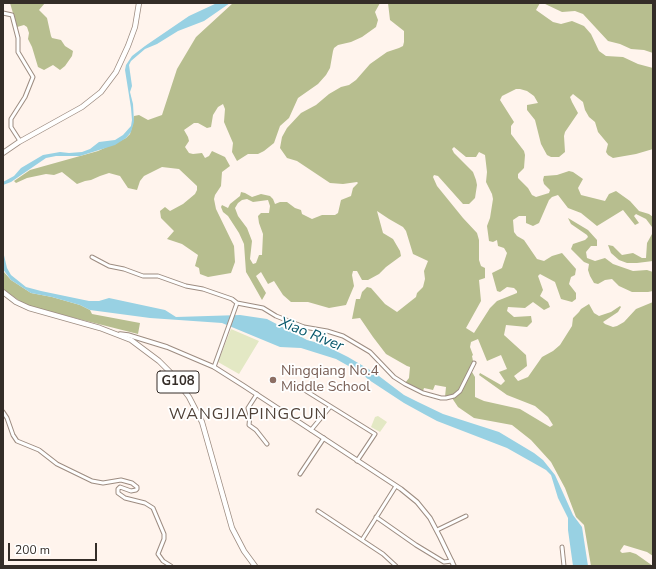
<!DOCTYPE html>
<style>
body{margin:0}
#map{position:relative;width:656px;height:569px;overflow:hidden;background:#fff4ed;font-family:"Nunito Sans",sans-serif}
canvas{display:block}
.frame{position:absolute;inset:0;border:4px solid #342d28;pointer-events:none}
.scale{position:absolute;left:8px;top:543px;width:89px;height:18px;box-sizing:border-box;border:2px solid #342d28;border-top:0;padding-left:5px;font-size:12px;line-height:14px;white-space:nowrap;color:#342d28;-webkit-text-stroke:3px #fff;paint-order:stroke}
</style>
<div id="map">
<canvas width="656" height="569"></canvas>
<div class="frame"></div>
<div class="scale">200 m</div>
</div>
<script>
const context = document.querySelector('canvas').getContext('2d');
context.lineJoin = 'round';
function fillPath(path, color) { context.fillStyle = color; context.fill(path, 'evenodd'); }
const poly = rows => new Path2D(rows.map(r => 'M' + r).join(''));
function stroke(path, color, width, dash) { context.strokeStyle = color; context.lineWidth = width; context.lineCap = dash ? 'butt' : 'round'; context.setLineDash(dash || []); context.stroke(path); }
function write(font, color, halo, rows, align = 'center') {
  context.font = font + ' "Nunito Sans",sans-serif'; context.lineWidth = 3.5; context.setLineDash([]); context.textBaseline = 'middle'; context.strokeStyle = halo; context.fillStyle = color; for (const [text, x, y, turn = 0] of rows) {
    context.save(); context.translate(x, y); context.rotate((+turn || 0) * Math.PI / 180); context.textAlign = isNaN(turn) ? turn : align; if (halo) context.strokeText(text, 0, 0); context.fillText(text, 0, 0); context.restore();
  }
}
fillPath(poly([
 [231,329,259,341,239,374,218,362],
 [378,416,387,422,380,432,371,427,375,417]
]), '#e3e8c4');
fillPath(poly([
 [10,3,45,3,39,10,47,18,51,36,52,38,61,40,65,46,73,51,72,56,65,66,60,70,53,65,44,70,38,67,32,47,28,39,29,33,27,27,24,25,17,27],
 [233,3,380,3,375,12,378,20,376,27,362,37,351,42,338,45,334,48,333,51,330,68,326,75,318,84,298,98,289,118,280,126,274,143,264,151,258,154,248,154,237,161,232,152,233,143,224,122,225,109,223,104,218,107,213,115,211,127,207,128,198,123,194,123,184,130,188,137,189,141,185,147,189,153,193,154,202,153,205,158,209,156,212,151,225,157,230,166,222,172,221,186,215,195,214,199,216,209,234,246,235,262,231,273,208,277,200,274,199,268,195,266,198,255,182,244,167,239,174,231,161,218,160,211,165,207,170,211,183,204,195,194,197,190,197,186,179,169,162,167,144,176,140,181,137,190,128,188,120,176,109,173,100,176,91,180,85,181,77,184,62,172,54,175,46,174,27,178,16,183,14,181,30,170,98,151,126,138,130,134,132,127,134,116,139,115,148,120,162,115,177,69,196,37],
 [388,3,540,3,536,10,553,22,561,24,572,21,584,26,591,34,599,51,606,56,623,57,638,64,653,68,653,149,636,154,613,158,608,155,606,152,608,144,598,132,595,122,589,117,585,110,583,102,573,94,570,97,572,102,578,113,565,132,564,136,565,152,559,157,551,157,547,155,541,144,535,120,527,110,527,105,538,103,534,96,527,91,520,89,516,89,502,96,500,100,514,122,511,126,511,134,524,151,525,155,524,168,518,174,518,178,528,188,532,195,536,197,549,193,550,190,544,184,543,180,544,176,557,175,569,171,573,172,583,179,578,188,581,195,605,201,609,194,616,191,630,201,639,211,649,214,653,217,653,261,637,263,627,263,619,260,611,253,608,245,613,246,622,255,633,253,642,258,646,258,647,243,652,234,652,227,646,219,636,214,634,216,639,223,635,225,623,210,597,226,581,213,568,208,558,195,552,197,549,200,539,223,533,226,526,223,526,216,519,216,513,220,514,232,517,236,524,240,537,259,544,261,552,256,562,253,576,269,575,275,571,277,569,284,576,293,576,299,572,302,561,299,555,282,540,274,538,276,543,290,540,296,548,302,550,307,544,310,533,302,525,308,508,307,507,311,514,317,531,316,532,322,527,327,506,325,504,335,526,355,527,366,514,376,518,381,528,377,542,357,553,351,560,345,572,326,573,318,579,312,581,309,589,304,594,313,599,316,611,312,620,306,621,307,618,312,603,322,605,324,613,327,617,326,624,322,636,309,653,302,653,556,647,552,624,545,620,551,622,553,630,552,636,554,653,566,591,566,584,525,576,517,565,488,551,462,531,440,512,425,474,418,458,407,452,398,460,392,472,372,475,377,475,397,484,401,520,409,550,427,553,425,548,417,535,406,507,395,479,375,480,373,501,385,505,381,499,372,507,369,501,355,487,361,478,339,471,342,470,347,473,355,472,356,473,361,460,389,456,394,445,397,446,387,435,385,433,390,424,388,423,391,405,383,409,378,410,367,407,366,386,354,373,337,360,318,352,319,356,299,360,299,362,292,367,287,371,288,385,304,397,312,416,297,417,293,423,287,425,279,424,271,428,261,413,254,406,231,403,227,389,219,377,211,383,233,393,239,400,251,401,256,386,267,379,274,368,280,362,280,357,271,353,271,352,275,354,286,346,305,329,308,308,302,291,302,283,295,274,281,268,284,261,272,256,276,266,293,262,300,249,277,246,272,244,244,239,233,228,216,223,212,221,207,222,205,228,208,230,204,240,196,241,192,245,193,252,197,261,194,270,196,273,199,275,204,280,202,287,202,295,208,301,210,302,214,312,219,322,215,335,215,338,213,341,200,351,196,353,188,358,183,357,182,343,184,330,183,297,161,287,158,280,148,282,137,287,128,301,113,316,105,329,94,341,87,349,85,356,80,370,64,387,52,399,48,403,46,404,42,404,31,390,20],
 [454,147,466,157,476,157,479,152,485,155,487,172,486,182,492,194,493,199,490,218,487,226,489,241,493,242,497,240,498,246,504,248,507,253,502,268,492,273,497,291,500,292,507,287,514,288,517,291,517,293,497,301,490,308,474,333,466,328,481,301,479,280,485,278,485,268,481,266,479,260,479,240,477,233,463,218,437,186,433,177,434,175,438,176,463,204,469,204,475,198,477,185,476,180,473,172,454,153,452,149],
 [247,199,253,202,268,200,270,206,269,213,261,213,258,216,259,223,263,234,262,255,259,255,256,263,253,264,250,259,252,241,247,228,238,216,235,208,238,203,242,200],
 [543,3,653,3,653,53,644,50,631,49,620,44,608,41,583,14,575,11,562,12],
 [568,218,588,230,597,240,597,246,591,246,586,252,587,258,595,261,605,258,613,264,633,271,647,270,653,272,653,291,648,292,632,292,619,286,612,279,605,280,598,284,594,283,590,276,588,270,589,264,584,262,571,249,573,244,585,240,588,237,587,235,571,224],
 [3,271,11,280,31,293,52,297,80,305,90,310,92,314,140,323,138,334,51,312,24,304,3,289]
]), '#b7be8f');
fillPath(poly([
 [217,3,230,3,204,21,178,31,157,44,145,49,131,61,129,65,132,86,130,92,133,104,134,122,131,132,126,138,115,145,80,156,56,156,46,158,11,182,3,185,3,182,14,176,21,168,43,155,60,152,69,153,82,152,90,149,99,142,115,140,123,135,131,126,132,120,131,108,125,70,126,65,132,56,145,46,189,16],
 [3,251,7,268,11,275,26,287,41,291,89,301,99,301,109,298,165,310,176,317,240,315,267,319,307,340,322,344,348,357,375,373,404,395,418,402,443,414,499,432,534,453,543,460,555,475,573,515,582,527,588,566,573,566,568,530,568,518,558,498,551,475,546,470,507,448,437,421,424,414,404,403,369,380,361,373,336,359,301,348,280,347,222,323,150,318,90,310,80,305,52,297,31,293,11,280,5,272,3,269]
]), '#98d1e3');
const minor = poly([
 [3,13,12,15,18,38,18,52,33,77,25,97,11,119,11,127,20,141],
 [92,257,109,266,124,269,143,276,158,276,186,286,203,289,232,299,237,303,263,308,276,316,304,327,327,331,343,336,370,352,394,377,405,384,423,393,441,398,446,398,454,396,460,391,474,363],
 [214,367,237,303],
 [298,386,375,434,357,461],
 [257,394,248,408,250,415,249,425,256,430,267,444],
 [3,412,7,418,13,435,17,441,39,450,57,464,92,481,103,483,121,480,132,483,137,487,137,489,136,490,131,491,120,487,118,489,118,493,125,498,145,503,153,508,164,534,164,539,158,554,163,561,171,566],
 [311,430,330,407],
 [300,474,324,438],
 [318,511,383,554,396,566],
 [376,517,416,545,444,562,452,561],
 [437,530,466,516],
 [362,540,396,486],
 [562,547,564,566]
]);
const major = poly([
 [120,334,128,335,167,347,214,367,244,386,401,489,417,502,430,518,440,537,454,566]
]);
const highway = poly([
 [3,153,19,142,82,107,101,92,116,72,128,46,135,27,139,3],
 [3,292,16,302,29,308,100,328,131,340,159,361,170,372,189,397,202,422,232,528,244,551,255,566]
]);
stroke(minor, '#9d8c81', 5);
stroke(major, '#9d8c81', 5.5);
stroke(highway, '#9d8c81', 6);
stroke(minor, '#fff', 3);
stroke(major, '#fff', 3.5);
stroke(highway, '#fff', 4.5);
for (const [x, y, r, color] of [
 [273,380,4,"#8d6e63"]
]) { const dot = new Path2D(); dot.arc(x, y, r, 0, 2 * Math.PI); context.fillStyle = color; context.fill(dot); stroke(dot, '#fff', 1.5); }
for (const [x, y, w] of [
 [178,382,42]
]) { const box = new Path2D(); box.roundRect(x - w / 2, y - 11, w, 22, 3); context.fillStyle = '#fff'; context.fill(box); stroke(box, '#342d28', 1); }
write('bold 13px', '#342d28', null, [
 ["G108",178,382]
]);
write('14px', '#785e54', '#fff', [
 ["Ningqiang No.4",281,372],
 ["Middle School",281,388]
], 'left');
write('italic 15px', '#07576a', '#fff', [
 ["Xiao River",311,335,22]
]);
context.letterSpacing = '1px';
write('16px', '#4f4137', '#fff', [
 ["WANGJIAPINGCUN",248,415]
]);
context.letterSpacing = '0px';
</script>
